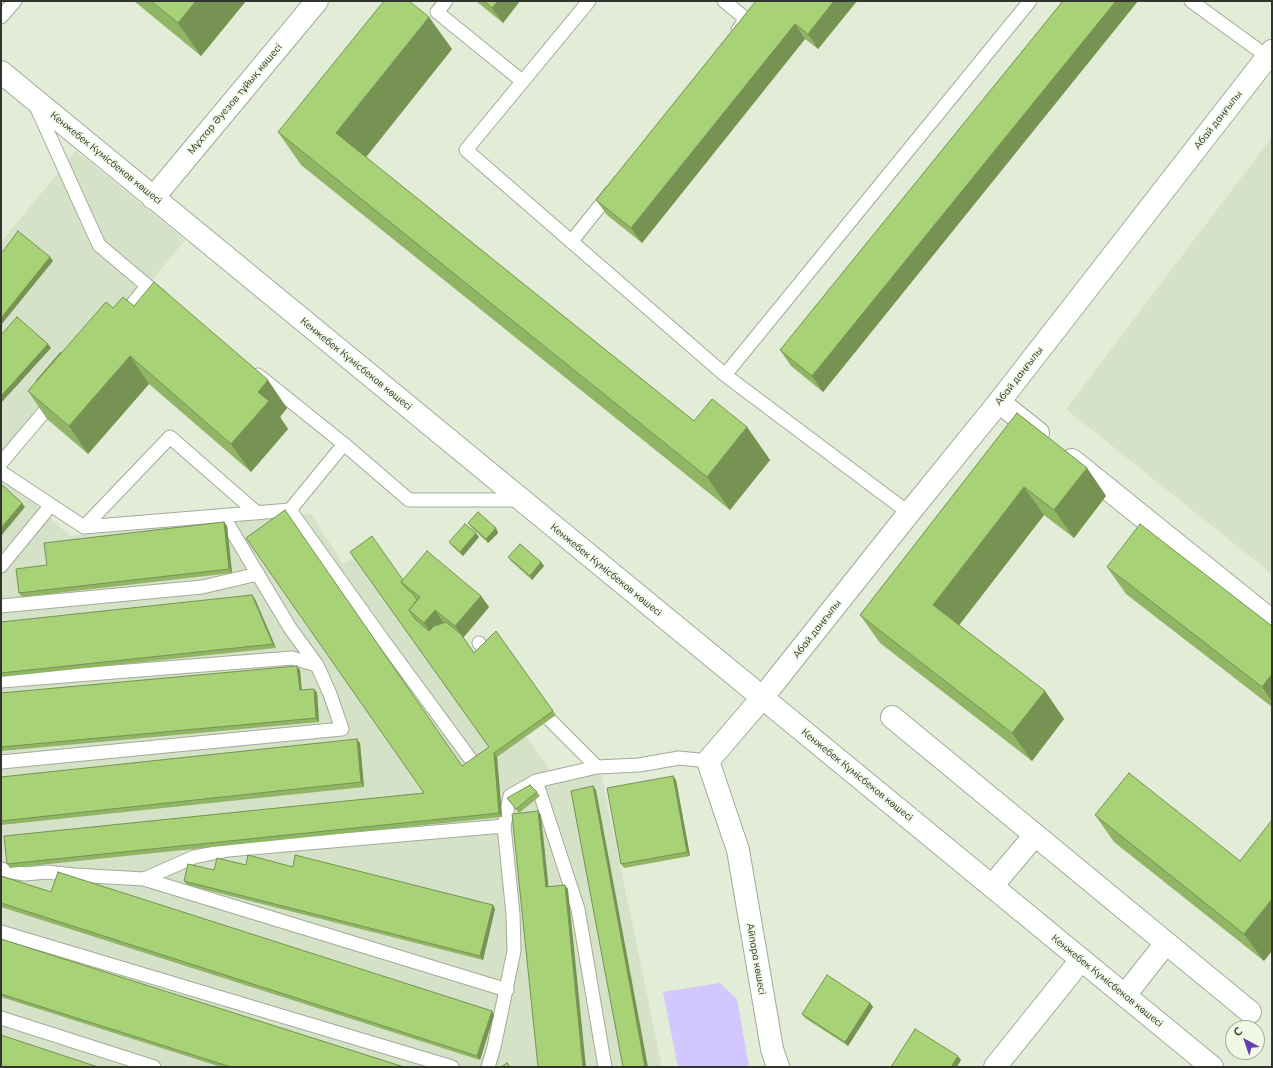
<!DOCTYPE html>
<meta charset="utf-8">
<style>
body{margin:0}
#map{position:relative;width:1273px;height:1068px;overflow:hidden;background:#e2ecd7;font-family:Mulish,sans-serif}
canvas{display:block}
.frame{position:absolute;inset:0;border:2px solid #31352d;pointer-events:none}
.north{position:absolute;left:1225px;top:1020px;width:40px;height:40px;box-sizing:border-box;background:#eff9e4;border:1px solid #a3ab9b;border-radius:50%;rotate:320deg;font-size:11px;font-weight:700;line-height:16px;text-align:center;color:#31352d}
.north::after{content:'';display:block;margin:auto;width:14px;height:18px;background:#653db5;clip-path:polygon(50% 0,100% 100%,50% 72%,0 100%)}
</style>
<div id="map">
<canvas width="1273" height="1068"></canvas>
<div class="frame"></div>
<div class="north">С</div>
</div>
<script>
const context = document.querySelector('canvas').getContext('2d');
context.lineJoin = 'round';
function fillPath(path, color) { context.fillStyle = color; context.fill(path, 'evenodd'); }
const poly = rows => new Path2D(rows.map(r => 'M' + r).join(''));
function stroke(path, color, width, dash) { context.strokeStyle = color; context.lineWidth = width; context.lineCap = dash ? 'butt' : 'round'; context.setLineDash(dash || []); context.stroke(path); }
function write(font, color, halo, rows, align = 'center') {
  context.font = font + ' Mulish,sans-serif'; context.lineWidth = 3; context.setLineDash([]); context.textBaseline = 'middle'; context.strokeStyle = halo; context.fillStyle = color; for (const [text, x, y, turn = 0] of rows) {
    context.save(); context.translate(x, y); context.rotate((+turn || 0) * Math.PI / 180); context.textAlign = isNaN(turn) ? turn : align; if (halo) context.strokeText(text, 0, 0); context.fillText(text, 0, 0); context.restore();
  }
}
fillPath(poly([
 [1272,137,1272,574,1066,409],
 [76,151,185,240,1,463,1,242],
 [1,473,70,536,311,514,343,564,376,545,438,631,451,634,560,783,600,768,662,1067,1,1067]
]), '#d5e2c7');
fillPath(poly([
 [720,983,737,999,749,1067,678,1067,663,992]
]), '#d2c7ff');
const lane = poly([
 [446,1,437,12,522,81],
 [589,1,466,150,725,375,909,513],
 [724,1,746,19,738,30],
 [1191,1,1272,60],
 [1,17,15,1],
 [35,104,99,245,163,299],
 [571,242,611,192],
 [122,317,147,286],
 [258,375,344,444],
 [725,375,1030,1],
 [1,463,55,399],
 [1,472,84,527,290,510,344,444,409,500,521,500],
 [290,510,383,640,469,757],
 [84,527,170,437,257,513],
 [1,566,51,505],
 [1,606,202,587,258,574],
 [479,643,492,659],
 [1,681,292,658,317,665],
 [537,707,597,767],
 [1,762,342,729,330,694,317,665,290,628,223,516],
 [536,781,578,909,605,1067],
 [1,869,12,872,25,874,47,872,74,875,144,879,507,990],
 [144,879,194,857,228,850,504,826],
 [1,932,452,1067],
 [1,1018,154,1067],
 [488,1067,494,1047,514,951,513,914,504,826,510,796,536,781,597,767,639,765,679,758,708,761]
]);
const street = poly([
 [153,198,317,1],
 [999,402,1038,433],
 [1072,460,1272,621],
 [762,698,708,761,738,850,772,1049,778,1067],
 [892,717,1250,1012],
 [992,886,1035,835],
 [1125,995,1166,943],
 [995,1067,1081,960]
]);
const secondary = poly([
 [1,72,1212,1067],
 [762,698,909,513,999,402,1272,51]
]);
stroke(lane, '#a2ab98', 15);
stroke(street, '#a2ab98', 24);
stroke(secondary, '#a2ab98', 24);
stroke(lane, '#fff', 13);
stroke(street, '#fff', 22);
stroke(secondary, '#fff', 22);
fillPath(poly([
 [134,1,246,1,201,56],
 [476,1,520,1,503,23],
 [756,1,857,1,818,49,805,39,642,243,607,215,596,200],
 [1063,1,1138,1,823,392,791,366,780,350],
 [452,49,366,157,694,421,747,427,770,460,730,510,301,165,278,132],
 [134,306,287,408,280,417,288,429,251,472,149,384,88,454,47,419,28,391,61,353,113,308],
 [1017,413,1087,468,1106,496,1074,538,1044,515,959,625,1045,691,1064,719,1032,761,880,643,860,615],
 [224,522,227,526,232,573,22,597,19,593,47,565],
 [468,523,496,528,498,533,488,543,471,527],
 [479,537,463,556,452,546,449,542],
 [353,556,403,580,481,596,489,607,463,638,474,653,496,631,556,715,497,757,502,817,10,868,7,864,424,793,489,747],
 [508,557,541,562,544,566,532,580,511,561],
 [1107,567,1272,626,1272,707,1126,594],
 [255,599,276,648,1,677,1,622],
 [300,670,302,690,314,689,317,693,319,722,1,751,1,693],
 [360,743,364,787,1,825,1,777],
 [673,776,676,780,690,856,624,868,621,864],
 [537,792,540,796,519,813,507,798],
 [1095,815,1240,861,1264,961,1114,842],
 [246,865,293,867,493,905,495,909,483,960,187,885,184,881,214,870],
 [1,876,51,892,492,1011,494,1015,480,1060,1,907],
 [1,939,404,1067,221,1067,1,997],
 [870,1003,873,1007,848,1046,805,1018,802,1014]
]), '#90b565');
fillPath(poly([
 [196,1,246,1,201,56,178,23],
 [498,1,520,1,503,23,492,8],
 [834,1,857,1,818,49,808,34],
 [1116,1,1138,1,823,392,812,376],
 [429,17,452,49,359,166,336,133],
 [795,24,805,39,642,243,631,228],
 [50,257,53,261,1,325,1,318],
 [48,344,51,348,1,403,1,396],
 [130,356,149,384,88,454,69,426],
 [268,380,287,408,280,417,288,429,251,472,231,444,258,392],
 [747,427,770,460,730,510,707,477],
 [1087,468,1106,496,1074,538,1054,510],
 [1024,487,1044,515,953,633,933,605],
 [22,503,25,507,1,536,1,528],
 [224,522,227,526,232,573,229,569],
 [496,528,498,533,488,543,486,539],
 [476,533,479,537,463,556,460,552],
 [541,562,544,566,532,580,530,576],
 [252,595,255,599,276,648,273,644],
 [481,596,489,607,463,638,455,626],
 [435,610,443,622,432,635,424,623],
 [297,666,300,670,302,694,300,690],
 [1272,674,1272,701,1262,687],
 [314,689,317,693,319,722,316,718],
 [1045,691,1064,719,1032,761,1012,733],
 [357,739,360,743,364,787,361,782],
 [494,753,497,757,502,817,499,813],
 [673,776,676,780,690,856,687,852],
 [593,786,596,790,648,1067,645,1067],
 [538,811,541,815,549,891,546,887],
 [565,885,568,889,586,1067,583,1067],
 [1272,899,1272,951,1264,961,1244,934],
 [493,905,495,909,483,960,480,956],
 [870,1003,873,1007,848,1046,845,1042],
 [492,1011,494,1015,480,1060,477,1056],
 [958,1056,961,1060,957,1067,951,1067]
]), '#769353');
const building = poly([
 [151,1,196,1,178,23,151,1],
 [384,1,409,1,429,17,336,133,694,421,712,399,747,427,707,477,278,132,384,1],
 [484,1,498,1,492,8,484,1],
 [756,1,834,1,808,34,795,24,631,228,596,200,756,1],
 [1063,1,1116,1,812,376,780,350,1063,1],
 [18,231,50,257,1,318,1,254,18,231],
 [154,282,268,380,258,392,269,401,231,444,130,356,69,426,28,391,106,302,113,308,123,297,134,306,154,282],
 [17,317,48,344,1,396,1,335,17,317],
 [60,353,61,353,36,381,60,353],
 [1017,413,1087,468,1054,510,1024,487,933,605,1045,691,1012,733,860,615,1017,413],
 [1,484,22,503,1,528,1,484],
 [285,510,462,766,489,747,350,552,372,536,403,580,401,582,407,589,413,594,417,600,409,610,414,618,429,631,435,625,435,626,446,622,461,634,474,653,496,631,553,711,494,753,499,813,7,864,4,836,424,793,246,538,285,510],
 [478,512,496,528,486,539,468,523,478,512],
 [224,522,229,569,19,593,16,569,47,565,44,543,224,522],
 [465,524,476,533,460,552,449,542,465,524],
 [1140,524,1272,626,1272,674,1262,687,1107,567,1140,524],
 [520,544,541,562,530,576,508,557,520,544],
 [427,551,481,596,455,626,435,610,424,623,409,610,420,597,401,582,427,551],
 [252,595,273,644,1,673,1,622,252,595],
 [297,666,300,690,314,689,316,718,1,747,1,693,297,666],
 [357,739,361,782,1,821,1,777,357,739],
 [1129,773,1240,861,1272,820,1272,899,1244,934,1095,815,1129,773],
 [673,776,687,852,621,864,607,788,673,776],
 [530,785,537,792,516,809,507,798,530,785],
 [593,786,645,1067,623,1067,571,791,593,786],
 [538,811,546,887,565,885,583,1067,538,1067,512,814,538,811],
 [248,855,293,867,295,855,493,905,480,956,184,881,188,864,214,870,217,858,246,865,248,855],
 [58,872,492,1011,477,1056,1,903,1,876,51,892,58,872],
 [1,939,404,1067,231,1067,1,994,1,939],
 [827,975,870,1003,845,1042,802,1014,827,975],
 [915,1029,958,1056,951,1067,891,1067,915,1029],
 [1,1035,98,1067,1,1067,1,1035],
 [507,1063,510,1067,501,1067,507,1063]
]);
fillPath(building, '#a8d276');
stroke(building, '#769353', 1);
write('10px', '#31352d', '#eff9e4', [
 ["Мұхтар Әуезов тұйық көшесі",235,99,-50],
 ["Абай даңғылы",1218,120,-52],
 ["Кенжебек Күмісбеков көшесі",106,158,39],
 ["Кенжебек Күмісбеков көшесі",356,364,39],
 ["Абай даңғылы",1019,376,-52],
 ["Кенжебек Күмісбеков көшесі",606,570,39],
 ["Абай даңғылы",817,629,-52],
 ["Кенжебек Күмісбеков көшесі",857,775,39],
 ["Айпара көшесі",756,959,80],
 ["Кенжебек Күмісбеков көшесі",1107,981,39]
]);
</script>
